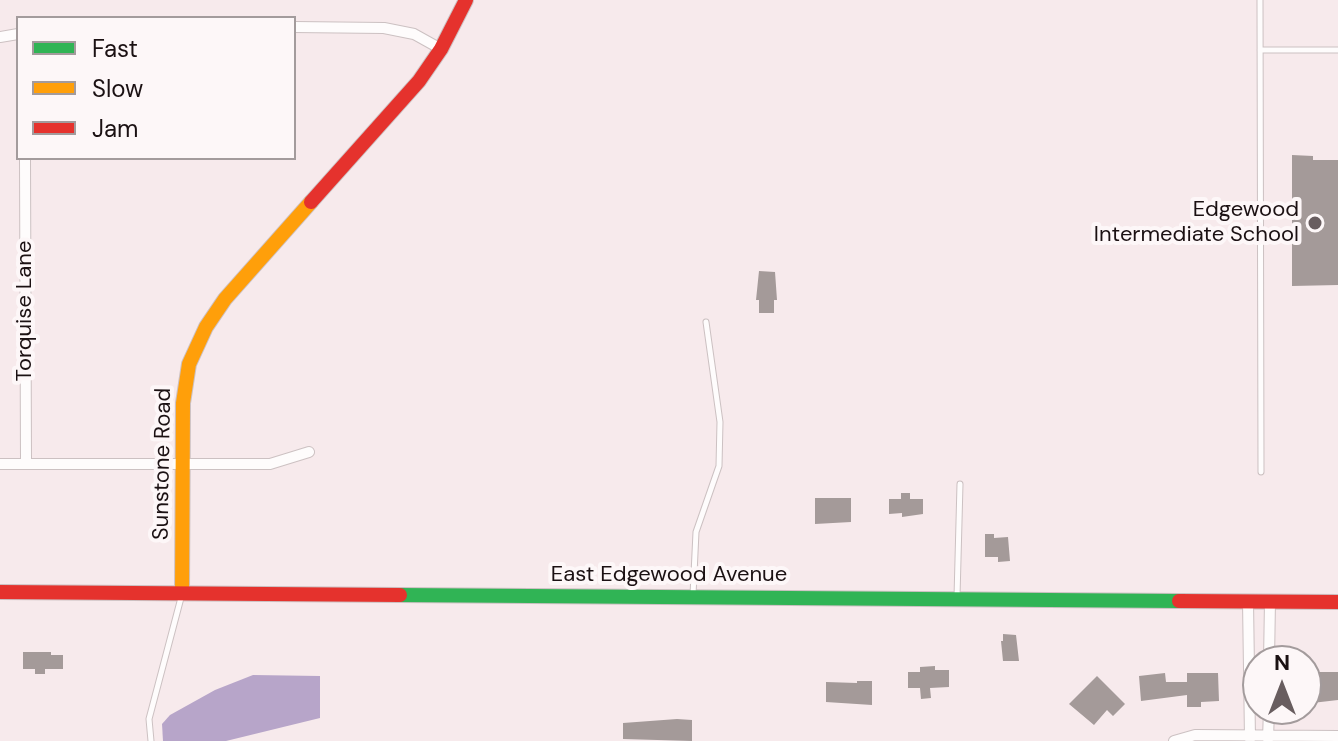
<!DOCTYPE html>
<style>
body{margin:0}
#map{position:relative;width:1338px;height:741px;overflow:hidden;background:#f7eaec;font-family:"DM Sans",sans-serif}
canvas{display:block}
.legend{position:absolute;left:16px;top:16px;width:280px;height:144px;box-sizing:border-box;background:#fdf7f8;border:2px solid #a39b9c;margin:0;padding:10px 14px;list-style:none;font-size:24px;color:#1b1113}
.legend li{display:flex;align-items:center;gap:16px;height:40px}
.legend b{width:40px;border:2px solid #a39b9c}
.north{position:absolute;left:1242px;top:645px;width:80px;height:80px;box-sizing:border-box;background:#fdf7f8;border:2px solid #a39b9c;border-radius:50%;rotate:0deg;font-size:22px;font-weight:700;line-height:32px;text-align:center;color:#1b1113}
.north::after{content:'';display:block;margin:auto;width:28px;height:36px;background:#685d5f;clip-path:polygon(50% 0,100% 100%,50% 72%,0 100%)}
</style>
<div id="map">
<canvas width="1338" height="741"></canvas>
<ul class="legend">
<li><b style="height:10px;background:#30b455"></b>Fast</li>
<li><b style="height:10px;background:#ff9f0a"></b>Slow</li>
<li><b style="height:10px;background:#e5322d"></b>Jam</li>
</ul>
<div class="north">N</div>
</div>
<script>
const context = document.querySelector('canvas').getContext('2d');
context.lineJoin = 'round';
function fillPath(path, color) { context.fillStyle = color; context.fill(path, 'evenodd'); }
const poly = rows => new Path2D(rows.map(r => 'M' + r).join(''));
function stroke(path, color, width, dash) { context.strokeStyle = color; context.lineWidth = width; context.lineCap = dash ? 'butt' : 'round'; context.setLineDash(dash || []); context.stroke(path); }
function write(font, color, halo, rows, align = 'center') {
  context.font = font + ' "DM Sans",sans-serif'; context.lineWidth = 8; context.setLineDash([]); context.textBaseline = 'middle'; context.strokeStyle = halo; context.fillStyle = color; for (const [text, x, y, turn = 0] of rows) {
    context.save(); context.translate(x, y); context.rotate((+turn || 0) * Math.PI / 180); context.textAlign = isNaN(turn) ? turn : align; if (halo) context.strokeText(text, 0, 0); context.fillText(text, 0, 0); context.restore();
  }
}
fillPath(poly([
 [253,675,320,676,320,718,226,741,163,741,162,724,170,715,215,690]
]), '#b7a5c9');
fillPath(poly([
 [1292,155,1313,156,1313,160,1338,160,1338,285,1292,286],
 [759,271,775,272,777,300,774,300,774,313,759,313,759,300,756,300],
 [901,493,910,493,910,499,923,499,923,514,902,517,902,513,889,514,889,499,901,499],
 [815,498,851,498,851,522,815,524],
 [985,534,994,534,994,538,1008,537,1010,561,998,562,998,557,985,557],
 [1003,634,1016,635,1019,661,1003,661,1001,641,1003,641],
 [23,652,51,652,51,655,63,655,63,669,45,669,45,674,35,674,35,669,23,669],
 [935,666,935,670,949,670,949,687,930,688,931,698,921,699,920,688,908,688,908,672,920,672,920,667],
 [1306,672,1338,672,1338,700,1312,703,1312,699,1306,699],
 [1165,673,1166,682,1187,682,1187,673,1218,673,1219,701,1201,702,1201,707,1187,707,1187,695,1141,701,1139,676],
 [1097,676,1125,704,1113,716,1107,710,1094,725,1069,704],
 [857,681,872,681,872,705,826,702,826,682,857,683],
 [677,719,692,720,692,741,623,739,623,723]
]), '#a49a99');
const lane = poly([
 [1260,0,1261,472],
 [1260,50,1338,50],
 [693,595,696,532,719,466,720,422,706,322],
 [957,597,960,484],
 [151,741,149,719,182,594]
]);
const street = poly([
 [294,27,384,28,414,34,441,49],
 [0,37,18,34],
 [25,158,26,464],
 [0,464,270,464,309,452],
 [1248,601,1250,739],
 [1269,661,1270,601],
 [1268,739,1269,709],
 [1174,741,1195,735,1338,736]
]);
const fast = poly([
 [400,595,1179,601]
]);
const slow = poly([
 [182,593,183,403,189,364,206,327,225,299,311,202]
]);
const jam = poly([
 [311,202,419,81,441,49,466,0],
 [0,592,400,595],
 [1179,601,1338,602]
]);
stroke(lane, '#ccc1c2', 7);
stroke(street, '#ccc1c2', 12);
stroke(fast, '#ccc1c2', 16);
stroke(slow, '#ccc1c2', 16);
stroke(jam, '#ccc1c2', 16);
stroke(lane, '#fefcfc', 5);
stroke(street, '#fefcfc', 10);
stroke(fast, '#30b455', 14);
stroke(slow, '#ff9f0a', 14);
stroke(jam, '#e5322d', 14);
for (const [x, y, r, color] of [
 [1315,223,8,"#685d5f"]
]) { const dot = new Path2D(); dot.arc(x, y, r, 0, 2 * Math.PI); context.fillStyle = color; context.fill(dot); stroke(dot, '#fdf7f8', 3); }
write('22px', '#1b1113', '#fdf7f8', [
 ["Edgewood",1299,210],
 ["Intermediate School",1299,235]
], 'right');
write('22px', '#1b1113', '#fdf7f8', [
 ["Torquise Lane",25,311,-90],
 ["Sunstone Road",163,464,-89],
 ["East Edgewood Avenue",669,575]
]);
</script>
